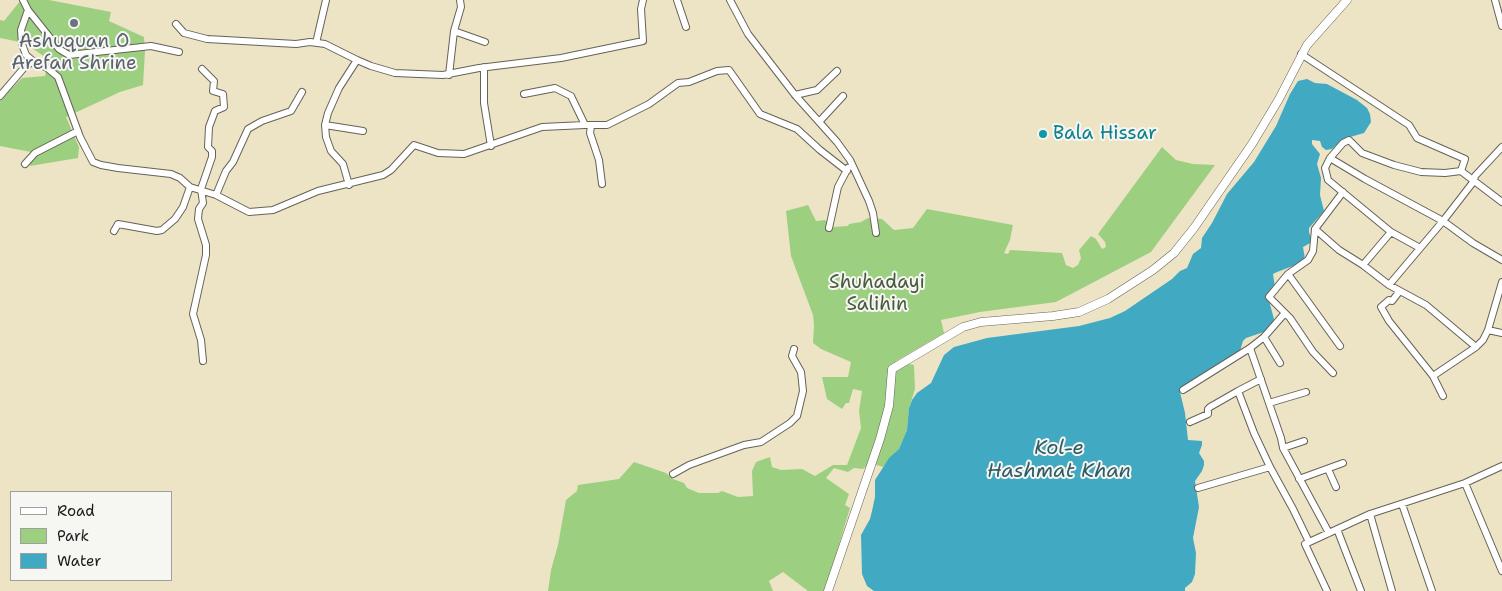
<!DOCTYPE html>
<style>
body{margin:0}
#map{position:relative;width:1502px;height:591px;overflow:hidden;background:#ede4c6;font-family:"Shantell Sans",sans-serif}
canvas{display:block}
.legend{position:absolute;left:10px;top:491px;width:162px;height:90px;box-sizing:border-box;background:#f6f6f2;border:1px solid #9f9f9c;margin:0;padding:6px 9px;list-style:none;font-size:15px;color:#1c1c1c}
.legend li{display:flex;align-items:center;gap:10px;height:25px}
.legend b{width:25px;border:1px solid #9f9f9c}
</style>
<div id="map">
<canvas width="1502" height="591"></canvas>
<ul class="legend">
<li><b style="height:6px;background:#fff"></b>Road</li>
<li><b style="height:14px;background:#9cd080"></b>Park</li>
<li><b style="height:14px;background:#41a9c1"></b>Water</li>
</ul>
</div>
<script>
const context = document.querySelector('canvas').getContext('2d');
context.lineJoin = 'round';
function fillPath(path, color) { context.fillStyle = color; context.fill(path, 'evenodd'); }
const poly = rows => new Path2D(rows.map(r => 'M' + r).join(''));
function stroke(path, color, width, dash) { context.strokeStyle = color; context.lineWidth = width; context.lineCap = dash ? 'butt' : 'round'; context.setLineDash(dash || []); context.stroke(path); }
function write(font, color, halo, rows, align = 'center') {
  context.font = font + ' "Shantell Sans",sans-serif'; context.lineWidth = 4; context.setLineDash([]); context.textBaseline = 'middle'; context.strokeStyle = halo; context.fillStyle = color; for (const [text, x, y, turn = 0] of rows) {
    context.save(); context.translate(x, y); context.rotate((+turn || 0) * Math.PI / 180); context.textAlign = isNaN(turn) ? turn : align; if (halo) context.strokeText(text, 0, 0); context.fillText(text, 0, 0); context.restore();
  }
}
fillPath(poly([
 [21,0,49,0,111,12,109,21,144,37,145,51,143,85,120,92,66,117,79,147,78,158,30,166,31,152,0,146,0,100,22,78,45,76,49,60,25,43,0,38,0,20,4,21],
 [1162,147,1176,160,1193,164,1215,165,1151,252,1056,302,980,312,941,320,944,333,896,361,899,368,909,364,914,365,915,389,909,408,907,430,899,449,883,467,870,463,863,469,854,468,848,472,834,468,826,478,849,494,845,505,850,508,825,591,808,591,783,572,769,581,773,591,548,591,551,570,558,545,566,500,577,491,578,485,619,479,634,462,666,473,673,479,684,483,687,488,699,493,718,493,722,491,738,497,753,496,752,471,756,462,770,457,772,467,781,470,802,469,815,476,833,465,847,465,861,428,859,411,862,391,853,389,849,403,846,403,842,409,827,399,822,377,848,377,851,362,821,349,813,343,814,325,813,315,791,256,786,211,808,205,816,221,825,220,833,227,848,226,849,224,861,222,868,218,882,219,894,230,913,228,927,209,1013,225,1010,240,1004,253,1008,254,1010,250,1062,253,1066,265,1073,268,1078,265,1081,258,1079,250,1091,236,1096,239,1102,249,1106,247,1105,242,1098,234]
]), '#9cd080');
fillPath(poly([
 [1307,79,1315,83,1327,84,1357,100,1367,108,1370,114,1371,122,1364,133,1343,139,1332,149,1326,150,1322,147,1320,141,1312,140,1312,144,1320,154,1317,164,1321,178,1320,195,1324,211,1309,228,1309,232,1312,242,1303,247,1305,259,1298,264,1277,272,1273,274,1275,287,1268,297,1274,319,1272,325,1267,331,1246,338,1243,341,1240,351,1182,389,1180,392,1185,413,1188,440,1202,441,1202,445,1199,453,1204,461,1204,465,1202,471,1195,481,1199,507,1193,538,1196,553,1195,574,1192,582,1185,588,1185,591,874,591,867,586,862,574,861,535,870,519,872,511,875,497,875,480,889,458,899,449,907,430,909,408,912,400,917,393,931,383,944,355,954,347,987,338,1079,326,1110,318,1125,311,1172,279,1180,271,1187,268,1193,254,1201,248,1202,238,1212,223,1227,194,1254,162,1276,126,1290,94,1298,81]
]), '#41a9c1');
const minor = poly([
 [23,0,28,10,59,49,69,55,151,46,179,52],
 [677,0,686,27],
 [730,0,748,34,795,95,837,142,850,160,869,201,873,213,876,233],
 [1495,0,1502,26],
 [28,10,21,30,22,44,26,55,33,61,47,68,58,77,80,137,93,162,101,165,118,168,171,174,180,178,190,187,216,195,249,212,273,210,318,191,383,175,391,170,414,145,438,153,464,154,542,127,585,125],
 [176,24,184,33,207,39,296,44,310,42,325,44,357,60],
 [454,31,485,42],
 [316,43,326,0],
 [1301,54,1409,125,1417,138,1465,159,1461,171],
 [484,67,484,103,491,146],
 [202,69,214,81,213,91,223,94,224,107,215,111,209,127,208,147,212,151,212,157,201,189,203,203,199,209,198,219,206,245,206,255,193,314,201,340,203,361],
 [449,75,454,31,461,7,460,0],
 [524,94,555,88,571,96,585,125,607,125,649,104,678,83,689,82,717,71,729,70,760,114,797,129,820,150,847,171],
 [795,95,817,90,837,71],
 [0,96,23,69,33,61],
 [819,122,843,96],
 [325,125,363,131],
 [591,126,590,133,599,160,602,184],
 [1330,158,1365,179,1443,221,1473,243,1502,260],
 [25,164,35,153,78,131],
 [349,185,343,164,331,151,326,137,325,125,328,113,339,88,357,60,371,66,395,73,443,75,479,68,561,58,643,41,641,9,643,0],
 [216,195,226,171,233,162,248,129,262,121,291,111,302,92],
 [829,228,838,187,848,168],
 [1315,229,1339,250,1363,265,1389,285,1426,305,1476,347],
 [114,231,118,224,157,231,162,230,175,219,183,207,190,187],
 [1420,248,1391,232,1328,180,1325,168,1330,158,1343,143,1349,140,1362,153,1394,165,1421,172,1445,173,1461,171,1502,202],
 [1363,265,1391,232],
 [1288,274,1340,346],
 [1389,285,1443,221,1474,181,1475,176,1502,147],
 [1399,292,1392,301,1389,300,1381,307,1389,321,1433,376,1443,396],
 [1488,330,1502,333],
 [1264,337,1280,363],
 [1250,348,1281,438,1283,448,1329,533],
 [1333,373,1313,352,1290,318,1269,297,1288,274,1308,260,1313,251,1315,229,1343,192],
 [1433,376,1476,347,1483,340,1488,330,1502,282],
 [1261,379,1238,391,1254,433,1270,467,1293,509,1309,542],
 [1183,390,1250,348,1264,337,1285,313],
 [1269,403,1306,392],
 [1190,422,1208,414,1208,409,1210,407,1238,391],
 [1283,448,1304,441],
 [1328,469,1336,487],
 [673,474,689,465,744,445,761,442,790,423,797,416,803,391,801,372,792,356,794,349],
 [1299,479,1343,463],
 [1465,483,1502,571],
 [1198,488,1270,467],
 [1402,504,1432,591],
 [1370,514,1392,591],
 [1337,529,1361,591],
 [1327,591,1305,544,1370,514,1465,483,1502,466]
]);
const tertiary = poly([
 [828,591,880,439,889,406,892,369,963,327,981,322,1053,316,1079,312,1108,299,1153,270,1174,253,1194,228,1252,144,1279,99,1307,45,1347,0]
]);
stroke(minor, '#656258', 8);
stroke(tertiary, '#656258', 9);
stroke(minor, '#fff', 6);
stroke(tertiary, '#fff', 8);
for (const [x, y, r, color] of [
 [74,23,5,"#6b7280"],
 [1043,134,5,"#0f9aa8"]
]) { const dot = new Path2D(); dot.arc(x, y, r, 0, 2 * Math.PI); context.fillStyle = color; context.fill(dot); stroke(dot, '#f6f6f2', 2); }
write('19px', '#5b616d', '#f6f6f2', [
 ["Ashuquan O",74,42],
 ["Arefan Shrine",74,64]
]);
write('19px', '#0d838f', '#f6f6f2', [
 ["Bala Hissar",1053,134]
], 'left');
write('19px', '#495b3f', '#f6f6f2', [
 ["Shuhadayi",877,283],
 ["Salihin",877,305]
]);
write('italic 20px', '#2d5b66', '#f6f6f2', [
 ["Kol-e",1059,449],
 ["Hashmat Khan",1059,472]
]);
</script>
